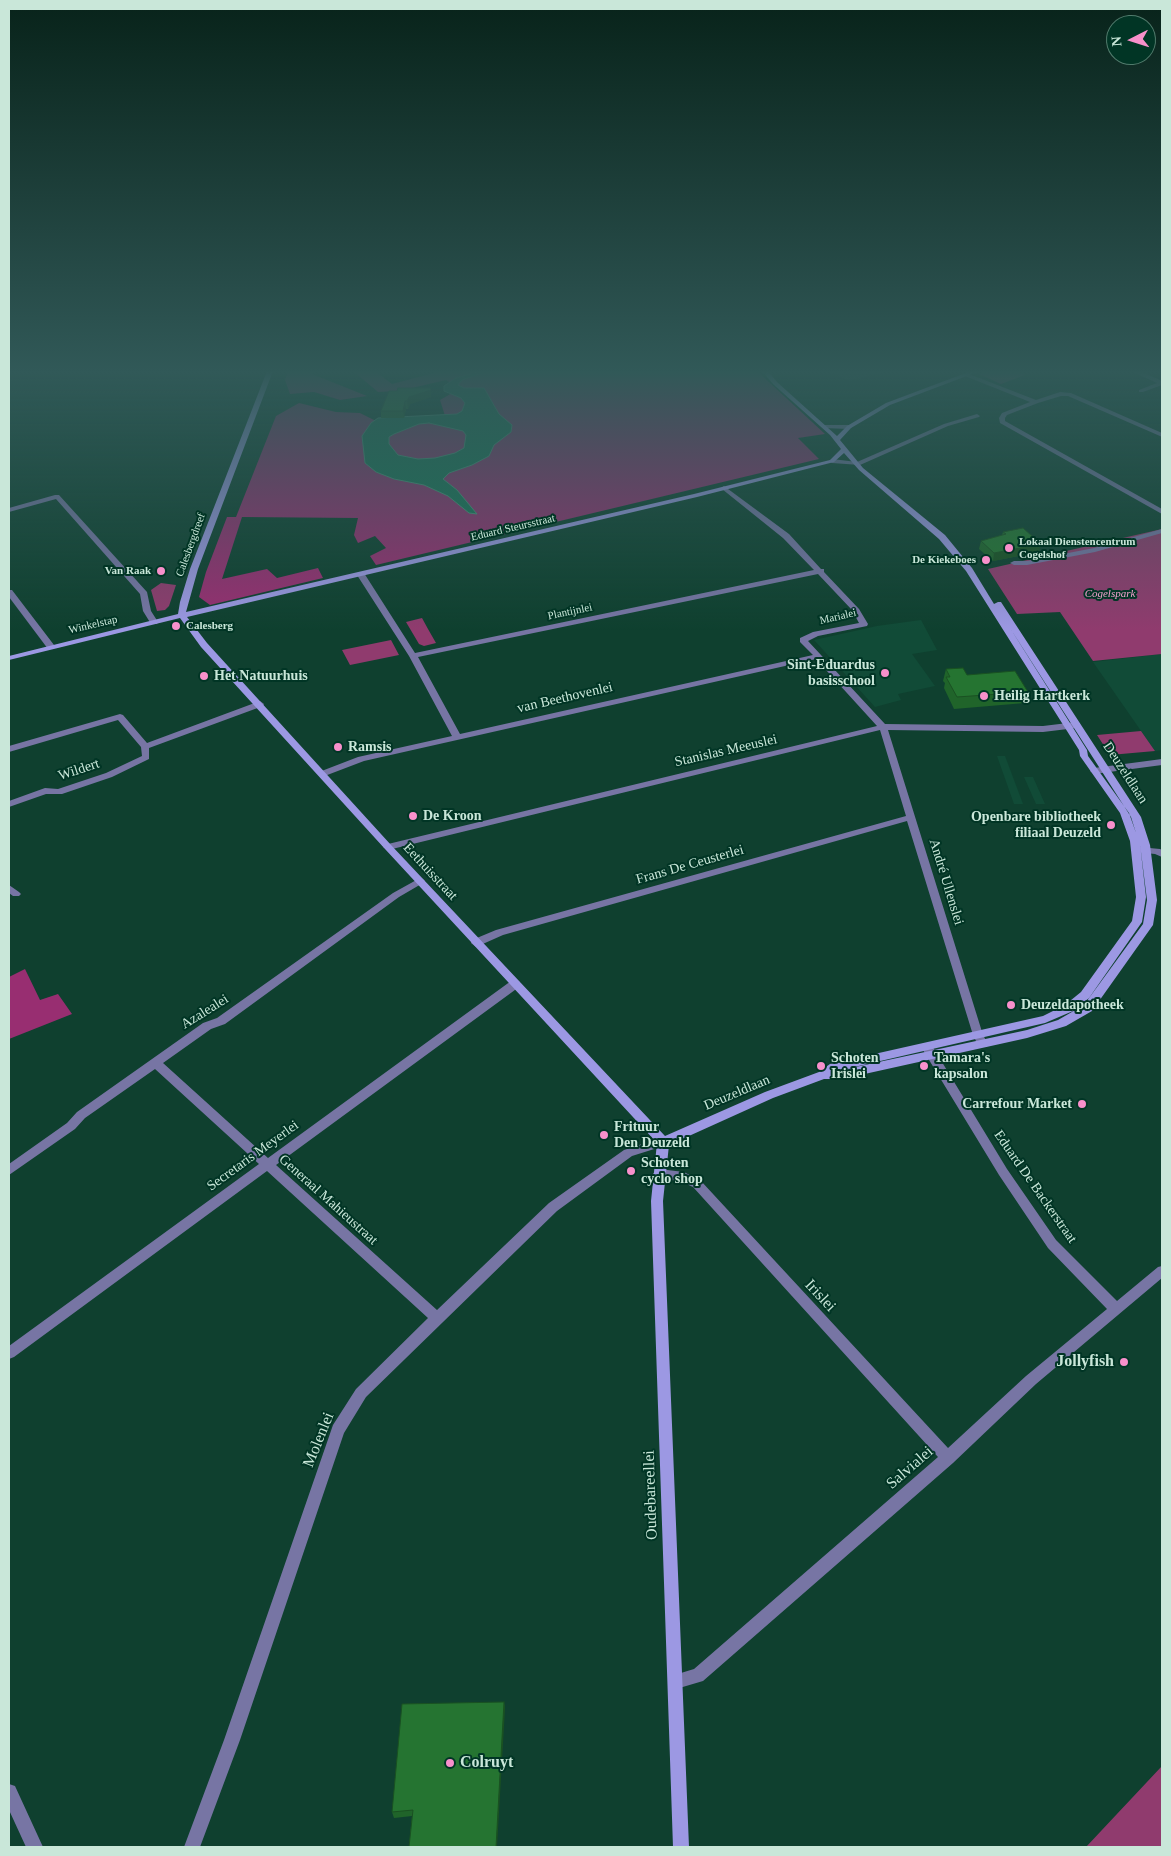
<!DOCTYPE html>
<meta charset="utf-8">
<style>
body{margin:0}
#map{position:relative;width:1171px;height:1856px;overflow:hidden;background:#0f402f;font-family:Georgia,serif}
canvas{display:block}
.frame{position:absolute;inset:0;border:10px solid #c9e7d9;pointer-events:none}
.north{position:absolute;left:1106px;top:15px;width:50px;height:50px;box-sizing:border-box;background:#013525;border:1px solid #517c6d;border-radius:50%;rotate:265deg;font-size:14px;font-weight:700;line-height:20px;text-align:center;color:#c9e7d9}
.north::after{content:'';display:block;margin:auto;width:18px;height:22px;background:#f890cb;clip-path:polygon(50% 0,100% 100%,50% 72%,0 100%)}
</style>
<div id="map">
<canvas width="1171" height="1856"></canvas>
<div class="frame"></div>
<div class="north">N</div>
</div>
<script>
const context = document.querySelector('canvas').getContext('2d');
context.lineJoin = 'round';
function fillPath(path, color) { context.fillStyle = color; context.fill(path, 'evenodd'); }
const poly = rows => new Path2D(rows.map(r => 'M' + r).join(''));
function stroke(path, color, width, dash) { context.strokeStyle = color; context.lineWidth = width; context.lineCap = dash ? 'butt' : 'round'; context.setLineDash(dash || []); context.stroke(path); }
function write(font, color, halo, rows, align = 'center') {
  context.font = font + ' Georgia,serif'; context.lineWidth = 4; context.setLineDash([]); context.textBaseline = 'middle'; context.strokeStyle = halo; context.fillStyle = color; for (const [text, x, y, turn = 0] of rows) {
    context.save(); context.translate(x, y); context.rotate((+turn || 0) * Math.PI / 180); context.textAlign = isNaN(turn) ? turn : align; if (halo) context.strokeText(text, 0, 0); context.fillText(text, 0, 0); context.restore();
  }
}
fillPath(poly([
 [829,371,890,371,848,381],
 [921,620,937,650,912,654,935,686,898,694,901,700,875,707,814,640,877,626],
 [1162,654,1162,750,1155,751,1093,662],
 [997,756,1005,756,1023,804,1014,804],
 [1024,777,1033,777,1045,804,1036,804]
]), '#114b37');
fillPath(poly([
 [987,371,1017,371,1025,375,1001,384,979,374],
 [1162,529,1162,654,1093,661,1060,612,1017,614,988,569],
 [161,583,176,585,169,606,165,610,157,611,151,590],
 [422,618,428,629,436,643,424,646,419,644,406,622],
 [391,640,399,655,350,665,342,650],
 [1141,731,1155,751,1110,755,1097,735],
 [1162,1766,1162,1847,1086,1847]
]), '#903b6e');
fillPath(poly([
 [288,371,316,371,312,374,367,396,340,400,314,392,290,394,285,380],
 [353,371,375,371,392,384,441,371,757,371,825,434,798,438,819,459,376,565,370,556,386,548,375,536,358,543,354,535,358,518,242,517,222,579,267,569,277,578,318,568,323,578,210,605,199,597,206,572,227,517,236,517,276,416,299,403,336,412,360,413,380,423,446,419,440,400,459,389,446,380,399,391,378,392],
 [25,969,40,1000,58,994,72,1014,9,1039,9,977]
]), '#982e71');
const water = poly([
 [478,372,482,373,462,380,458,385,464,388,484,388,499,414,512,425,511,432,494,445,489,456,472,465,449,473,443,479,457,490,477,514,469,513,448,496,424,485,394,479,376,472,365,463,362,436,371,423,378,418,457,414,462,411,465,403,461,398,444,391,444,386,456,378,478,372],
 [429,423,463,431,466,435,464,448,455,453,435,458,418,459,398,455,389,444,389,437,394,434,419,424,429,423]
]);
fillPath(water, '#1a7557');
stroke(water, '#4e977e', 1);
fillPath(poly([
 [1131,371,1140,371,1162,381,1162,385,1143,392,1139,392,1139,390,1157,383,1131,371],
 [965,374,969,374,1036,400,1060,392,1071,393,1162,433,1162,437,1160,436,1068,396,1061,396,1038,403,1007,415,1005,418,1005,421,1162,509,1162,514,1000,423,999,418,1002,413,1030,402,965,376,965,374],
 [977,414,980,416,979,417,948,426,860,465,832,463,829,461,832,459,857,462,944,424,977,414],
 [825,425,849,425,852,427,849,429,823,428,822,427,825,425],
 [724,486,789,534,821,569,824,569,824,572,859,609,868,624,867,626,818,636,808,641,885,724,1043,726,1076,722,1080,725,1076,728,1043,732,888,730,983,1035,988,1044,987,1047,979,1047,973,1035,907,821,503,935,476,947,471,943,472,940,496,930,906,816,880,730,388,850,383,847,388,844,877,726,816,659,364,761,322,777,318,774,319,772,358,757,452,736,409,656,357,575,358,573,364,573,415,653,814,570,783,538,722,489,721,488,724,486],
 [818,574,852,610,859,623,813,632,800,638,800,642,813,655,460,734,418,657,818,574],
 [55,495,59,495,147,592,151,611,158,622,157,624,151,624,143,611,140,594,56,499,9,512,9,508,55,495],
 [1162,529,1162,533,1095,552,1027,565,1014,565,1010,563,1014,561,1027,561,1094,548,1162,529],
 [9,590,12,590,54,645,54,649,48,649,9,597,9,590],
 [260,701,264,704,263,706,149,748,149,759,112,777,62,794,46,794,9,807,9,801,45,788,58,789,106,773,142,756,141,747,118,720,9,752,9,746,120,714,123,715,147,743,260,701],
 [1162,759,1162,765,1094,774,1090,771,1094,768,1162,759],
 [1139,847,1160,849,1162,850,1162,857,1155,854,1136,852,1134,850,1139,847],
 [420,878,423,879,425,881,423,883,399,897,225,1024,211,1029,163,1063,268,1158,511,981,519,981,520,984,519,987,276,1165,437,1310,549,1203,624,1150,663,1137,667,1139,669,1142,667,1145,632,1156,557,1211,366,1397,344,1433,240,1740,200,1847,184,1847,224,1740,333,1425,356,1389,428,1318,267,1171,14,1357,9,1359,9,1346,259,1164,155,1069,85,1118,75,1129,9,1175,9,1164,67,1123,77,1112,203,1023,217,1018,393,893,420,878],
 [9,885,19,892,21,894,19,896,13,896,9,893,9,885],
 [927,1043,931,1044,1007,1169,1056,1240,1117,1301,1158,1267,1162,1266,1162,1278,1036,1384,953,1463,703,1681,676,1689,671,1686,668,1681,671,1676,694,1669,938,1457,693,1187,682,1182,655,1177,653,1174,655,1171,659,1169,684,1172,701,1181,948,1448,1026,1376,1107,1309,1048,1248,999,1175,923,1050,922,1047,923,1044,927,1043],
 [9,1784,15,1786,43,1847,26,1847,9,1810,9,1784]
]), '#7775a4');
fillPath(poly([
 [267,371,273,371,198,569,186,612,694,494,830,460,841,449,830,435,773,384,762,371,768,371,777,382,837,436,847,426,886,403,971,371,980,371,890,405,851,428,840,440,863,468,945,535,972,568,994,604,998,602,1001,602,1141,817,1150,845,1157,900,1153,925,1092,1011,1066,1026,1027,1038,842,1079,824,1079,773,1098,669,1145,663,1201,689,1847,673,1847,651,1201,657,1143,385,849,201,647,180,618,9,660,9,656,178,614,180,602,190,569,267,371],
 [844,453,859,470,939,539,966,571,1079,750,1080,756,1120,813,1130,841,1136,897,1132,921,1081,992,1065,1005,1043,1016,830,1064,819,1072,765,1092,665,1136,391,845,207,643,187,617,697,497,834,462,844,453],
 [1010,628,1131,817,1136,833,1129,813,1088,756,1087,750,1010,628],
 [1140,844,1147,900,1143,924,1084,1005,1058,1020,1027,1030,837,1071,1045,1023,1073,1011,1089,998,1142,922,1146,897,1140,844]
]), '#9c98e3');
fillPath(poly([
 [397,391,431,397,410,404,408,409,406,409,404,418,381,418,381,411],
 [1003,532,1039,552,993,561,979,549,981,541,1002,535],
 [946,669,1028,692,1025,703,954,709,944,688,945,683,943,681],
 [504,1702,505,1709,409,1847,412,1816,394,1818,392,1812]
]), '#20642a');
fillPath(poly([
 [431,390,431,397,410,404,408,409,407,401,409,397],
 [405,401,406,409,404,418,403,411],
 [1041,544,1039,552,993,561,994,553],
 [504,1702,505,1709,497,1847,496,1847]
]), '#1a5122');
const building = poly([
 [398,388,430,388,431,390,409,397,407,401,405,401,403,411,381,411,389,391,397,391,398,388],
 [1023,528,1041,544,994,553,981,541,1006,534,1003,532,1023,528],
 [963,668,967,675,1015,671,1028,692,957,697,946,677,950,677,946,669,963,668],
 [504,1702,496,1847,515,1847,409,1847,413,1810,392,1812,402,1704,504,1702]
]);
fillPath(building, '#257431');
stroke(building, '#1a5122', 1);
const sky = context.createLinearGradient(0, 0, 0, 631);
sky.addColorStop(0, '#08231a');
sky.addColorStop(0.59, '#315958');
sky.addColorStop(1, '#31595800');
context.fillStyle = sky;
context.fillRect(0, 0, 1171, 631);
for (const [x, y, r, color] of [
 [1009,548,5,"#f890cb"],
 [986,560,5,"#f890cb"],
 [161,571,5,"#f890cb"],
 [176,626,5,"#f890cb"],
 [885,673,5,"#f890cb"],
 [204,676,5,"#f890cb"],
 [984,696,5,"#f890cb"],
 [338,747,5,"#f890cb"],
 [413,816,5,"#f890cb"],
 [1111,825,5,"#f890cb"],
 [1011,1005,5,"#f890cb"],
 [821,1066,5,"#f890cb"],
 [924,1066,5,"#f890cb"],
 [1082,1104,5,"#f890cb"],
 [604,1135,5,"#f890cb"],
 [631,1171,5,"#f890cb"],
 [1124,1362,5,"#f890cb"],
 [450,1763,5,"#f890cb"]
]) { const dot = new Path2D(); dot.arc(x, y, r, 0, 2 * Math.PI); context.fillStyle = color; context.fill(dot); stroke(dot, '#013525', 2); }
write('11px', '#c9e7d9', '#013525', [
 ["Eduard Steursstraat",513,528,-13],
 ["Calesbergdreef",191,545,-70],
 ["Plantijnlei",570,612,-12],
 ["Marialei",838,617,-13],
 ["Winkelstap",93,625,-13]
]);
write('bold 11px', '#c9e7d9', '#013525', [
 ["Lokaal Dienstencentrum",1019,542],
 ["Cogelshof",1019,555],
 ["De Kiekeboes",976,560,"right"],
 ["Van Raak",151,571,"right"],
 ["Calesberg",186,626]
], 'left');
write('italic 11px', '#f4a1cf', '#013525', [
 ["Cogelspark",1110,594]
]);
write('bold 14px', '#c9e7d9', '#013525', [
 ["Sint-Eduardus",875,665,"right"],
 ["basisschool",875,681,"right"],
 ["Het Natuurhuis",214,676],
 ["Heilig Hartkerk",994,696],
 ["Ramsis",348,747],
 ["De Kroon",423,816],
 ["Openbare bibliotheek",1101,817,"right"],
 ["filiaal Deuzeld",1101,833,"right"],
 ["Deuzeldapotheek",1021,1005],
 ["Schoten",831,1058],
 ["Irislei",831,1074],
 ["Tamara's",934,1058],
 ["kapsalon",934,1074],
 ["Carrefour Market",1072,1104,"right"],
 ["Frituur",614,1127],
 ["Den Deuzeld",614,1143],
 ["Schoten",641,1163],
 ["cyclo shop",641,1179]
], 'left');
write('14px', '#c9e7d9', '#013525', [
 ["van Beethovenlei",565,698,-13],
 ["Stanislas Meeuslei",726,751,-13],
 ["Wildert",79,770,-18],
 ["Deuzeldlaan",1125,773,57],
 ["Frans De Ceusterlei",690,865,-16],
 ["Eethuisstraat",430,872,47],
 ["André Ullenslei",946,882,73],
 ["Azalealei",205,1012,-32],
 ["Deuzeldlaan",737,1093,-23],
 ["Secretaris Meyerlei",253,1156,-36],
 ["Eduard De Backerstraat",1035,1187,55],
 ["Generaal Mahieustraat",328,1200,42]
]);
write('16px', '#c9e7d9', '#013525', [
 ["Irislei",820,1296,47],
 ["Molenlei",319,1440,-68],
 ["Salvialei",910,1468,-41],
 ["Oudebareellei",651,1495,-92]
]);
write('bold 16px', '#c9e7d9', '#013525', [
 ["Jollyfish",1114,1362],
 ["Colruyt",460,1763,"left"]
], 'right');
</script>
